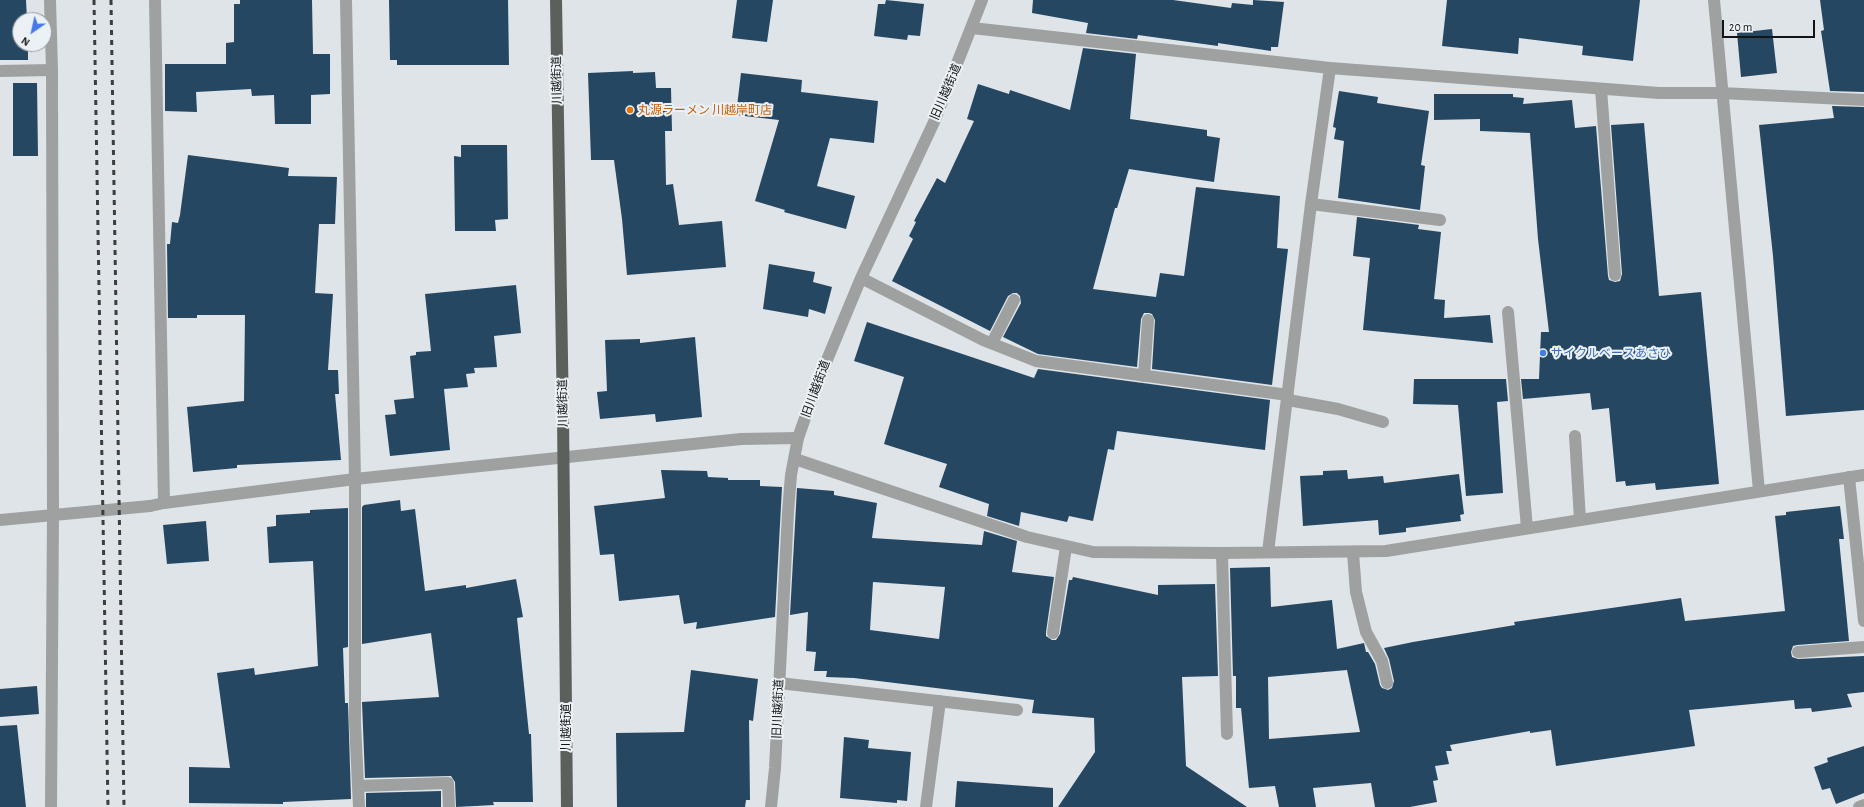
<!DOCTYPE html>
<meta charset="utf-8">
<style>
body{margin:0}
#map{position:relative;width:1864px;height:807px;overflow:hidden;background:#dee4e8;font-family:"Alegreya Sans",sans-serif}
canvas{display:block}
.north{position:absolute;left:12px;top:12px;width:40px;height:40px;box-sizing:border-box;background:#ebf1f5;border:1px solid #95999c;border-radius:50%;rotate:214deg;font-size:11px;font-weight:700;line-height:16px;text-align:center;color:#131416}
.north::after{content:'';display:block;margin:auto;width:14px;height:18px;background:#4678e9;clip-path:polygon(50% 0,100% 100%,50% 72%,0 100%)}
.scale{position:absolute;left:1722px;top:20px;width:93px;height:18px;box-sizing:border-box;border:2px solid #131416;border-top:0;padding-left:5px;font-size:12px;line-height:14px;white-space:nowrap;color:#131416;-webkit-text-stroke:3px #ebf1f5;paint-order:stroke}
</style>
<div id="map">
<canvas width="1864" height="807"></canvas>
<div class="north">N</div>
<div class="scale">20 m</div>
</div>
<script>
const context = document.querySelector('canvas').getContext('2d');
context.lineJoin = 'round';
function fillPath(path, color) { context.fillStyle = color; context.fill(path, 'evenodd'); }
const poly = rows => new Path2D(rows.map(r => 'M' + r).join(''));
function stroke(path, color, width, dash) { context.strokeStyle = color; context.lineWidth = width; context.lineCap = dash ? 'butt' : 'round'; context.setLineDash(dash || []); context.stroke(path); }
function write(font, color, halo, rows, align = 'center') {
  context.font = font + ' "Alegreya Sans","Noto Sans JP",sans-serif'; context.lineWidth = 4; context.setLineDash([]); context.textBaseline = 'middle'; context.strokeStyle = halo; context.fillStyle = color; for (const [text, x, y, turn = 0] of rows) {
    context.save(); context.translate(x, y); context.rotate((+turn || 0) * Math.PI / 180); context.textAlign = isNaN(turn) ? turn : align; if (halo) context.strokeText(text, 0, 0); context.fillText(text, 0, 0); context.restore();
  }
}
fillPath(poly([
 [0,0,26,0,27,20,20,20,20,44,28,44,28,60,0,60],
 [240,0,312,0,313,54,330,54,330,94,311,95,311,124,275,124,274,95,252,96,251,89,196,92,197,112,165,111,165,64,226,64,226,43,234,42,234,4,240,4],
 [389,0,508,0,509,65,397,65,397,60,390,60],
 [737,0,773,0,767,42,732,38],
 [886,0,924,4,920,36,908,35,907,40,874,36,878,4,885,4],
 [1033,0,1173,0,1231,8,1232,3,1253,5,1253,0,1284,2,1278,47,1271,47,1271,51,1218,43,1218,46,1138,35,1137,39,1086,33,1088,23,1032,13],
 [1447,0,1640,0,1633,61,1582,55,1583,46,1519,38,1518,54,1442,46],
 [1820,0,1864,0,1864,92,1830,91,1821,31,1824,30],
 [1772,29,1777,73,1741,77,1737,33],
 [1083,48,1136,54,1130,119,1207,130,1207,136,1220,138,1214,182,1129,169,1117,208,1115,208,1093,289,1156,297,1160,273,1184,276,1196,187,1280,196,1277,248,1288,249,1272,385,1152,369,1155,320,1152,314,1149,313,1144,313,1141,319,1137,367,1038,354,1003,337,1021,303,1020,296,1017,293,1013,293,1008,296,990,331,892,281,913,239,909,236,916,222,914,221,937,178,945,183,974,121,967,119,978,84,1009,94,1010,90,1070,110],
 [633,71,633,73,655,72,656,88,671,88,672,131,665,131,666,185,673,184,679,225,722,221,726,267,627,275,622,219,614,160,591,160,588,73],
 [741,73,802,80,801,92,878,101,874,143,830,138,817,186,855,196,846,229,784,212,785,210,755,201,779,120,736,115],
 [13,83,37,83,38,156,13,156],
 [1339,91,1378,97,1377,103,1429,111,1421,165,1425,166,1420,210,1338,198,1344,141,1334,139,1336,128,1333,127],
 [1434,94,1513,94,1513,97,1524,98,1523,104,1572,100,1575,128,1596,126,1608,276,1609,280,1615,282,1620,281,1622,274,1611,125,1644,123,1659,296,1701,292,1719,484,1656,490,1655,483,1626,486,1625,481,1616,482,1609,408,1592,410,1590,393,1523,399,1521,379,1539,379,1541,332,1549,332,1538,239,1530,133,1480,131,1480,119,1434,120],
 [1832,106,1864,107,1864,410,1786,416,1773,256,1759,125,1834,118],
 [461,145,507,145,508,219,495,220,496,231,455,231,454,156,461,157],
 [188,155,289,168,288,176,337,177,335,224,319,224,315,293,333,294,328,370,338,370,339,394,335,394,341,460,237,465,237,468,193,472,187,407,244,401,245,315,197,315,197,318,168,318,167,244,170,244,172,222,178,223,180,215],
 [1357,217,1419,225,1418,229,1441,232,1434,299,1445,300,1444,318,1490,315,1493,343,1363,330,1370,258,1353,256],
 [769,264,815,272,813,282,832,287,825,314,809,309,808,317,763,309],
 [516,285,521,333,494,336,497,367,474,368,475,373,466,374,468,387,444,389,450,450,390,456,385,415,396,414,394,400,414,398,410,356,416,355,416,352,431,351,425,294],
 [867,322,1034,378,1038,369,1270,400,1265,450,1117,431,1114,450,1108,449,1093,521,1069,516,1067,522,1021,512,1019,526,987,516,989,504,939,487,947,464,884,444,904,377,854,361],
 [695,337,702,417,656,422,655,414,600,419,597,392,607,391,605,340,640,339,640,343],
 [1414,379,1506,379,1508,401,1497,402,1503,493,1466,496,1458,405,1413,404],
 [661,470,707,471,708,477,728,478,728,480,760,480,760,486,782,487,775,617,696,629,697,622,684,624,679,595,619,601,614,554,600,555,594,506,665,498],
 [1347,470,1348,479,1383,476,1384,483,1459,474,1464,514,1460,515,1461,521,1406,528,1406,532,1379,535,1378,520,1303,526,1300,476,1323,475,1323,471],
 [797,488,834,491,834,495,877,503,872,538,982,545,984,531,1017,541,1012,572,1054,577,1046,632,1046,636,1052,640,1056,640,1060,634,1069,580,1072,580,1073,577,1158,595,1158,585,1215,584,1218,676,1182,677,1186,766,1247,807,1058,807,1095,752,1094,718,1032,713,1034,700,854,678,826,677,827,671,814,671,816,652,806,651,808,612,790,615],
 [873,582,945,587,939,639,870,630],
 [400,500,401,511,415,509,425,591,466,585,466,588,516,579,523,617,517,618,529,734,531,734,533,802,493,802,494,805,456,807,455,782,451,776,365,778,362,702,439,697,431,633,362,644,362,507,364,505],
 [1840,506,1844,539,1839,539,1849,641,1797,645,1793,646,1791,652,1792,657,1798,659,1864,656,1864,692,1847,694,1852,707,1812,712,1811,708,1795,709,1794,700,1689,710,1695,746,1556,766,1551,730,1530,733,1530,731,1450,745,1452,751,1446,751,1449,764,1435,766,1438,780,1433,781,1437,802,1410,807,1375,807,1371,783,1313,788,1316,807,1279,807,1275,786,1249,788,1241,708,1236,708,1236,676,1233,676,1230,568,1270,567,1271,607,1332,600,1337,649,1364,643,1366,652,1368,652,1375,664,1380,685,1382,688,1388,690,1392,688,1394,681,1389,659,1384,648,1413,642,1515,625,1514,622,1681,598,1685,621,1785,611,1775,516,1786,515,1786,512],
 [1347,670,1360,732,1269,739,1268,677],
 [348,508,348,647,343,648,345,703,348,703,351,799,283,802,283,804,189,803,189,767,230,768,217,673,254,668,255,675,318,666,313,561,269,563,267,527,276,526,276,515,310,513,310,510],
 [206,521,209,561,167,564,163,525],
 [691,670,758,679,753,721,749,720,750,800,746,800,745,807,617,807,616,733,684,732],
 [37,686,39,714,0,717,0,689],
 [17,725,26,807,0,807,0,726],
 [844,737,869,740,868,748,911,752,907,801,897,800,897,803,840,798],
 [1864,746,1864,793,1836,804,1830,788,1822,790,1814,767,1828,762,1827,758],
 [957,781,1053,788,1053,807,955,807],
 [441,791,441,807,366,807,366,793]
]), '#264762');
stroke(poly([
 [0,71,52,70],
 [1601,89,1615,275],
 [1311,204,1440,220],
 [1508,312,1527,528],
 [992,343,1014,300],
 [1144,376,1148,320],
 [1288,400,1338,409,1383,422],
 [1575,436,1580,520],
 [1849,477,1864,621],
 [1222,553,1227,734],
 [1353,553,1356,592,1366,632,1382,661,1387,683],
 [1053,633,1066,547],
 [1798,652,1864,647],
 [779,683,1017,710],
 [358,786,448,783,449,807],
 [926,807,940,701]
]), '#9ea19f', 12);
stroke(poly([
 [50,0,52,70,53,515,51,807],
 [155,0,164,503],
 [346,0,355,479,355,722,359,807],
 [1714,0,1759,491],
 [972,28,1330,68,1659,93,1721,93,1864,100],
 [861,278,983,340,1036,361,1288,395],
 [795,459,1027,537,1093,552,1222,553,1386,551,1864,475],
 [0,520,150,506],
 [1268,552,1311,204,1330,68],
 [771,807,775,768,788,512,791,475,798,438,817,384,861,278,934,122,982,0],
 [1859,807,1864,805]
]), '#9ea19f', 12);
stroke(poly([
 [150,506,164,503,355,479,741,439,798,438]
]), '#9ea19f', 12);
stroke(poly([
 [556,0,563,416,567,807]
]), '#5c605d', 12);
stroke(poly([
 [94,0,108,807],
 [111,0,124,807]
]), '#3b3d3f', 3, [5, 5]);
for (const [x, y, r, color] of [
 [630,110,4,"#e8710a"],
 [1543,353,4,"#3f7fe0"]
]) { const dot = new Path2D(); dot.arc(x, y, r, 0, 2 * Math.PI); context.fillStyle = color; context.fill(dot); stroke(dot, '#ebf1f5', 1.5); }
write('12px', '#131416', '#ebf1f5', [
 ["川越街道",557,80,-91],
 ["旧川越街道",946,92,-67],
 ["旧川越街道",816,389,-70],
 ["川越街道",563,403,-91],
 ["旧川越街道",778,709,-88],
 ["川越街道",566,727,-90]
]);
write('12px', '#c56008', '#ebf1f5', [
 ["丸源ラーメン 川越岸町店",638,110]
], 'left');
write('12px', '#366cbe', '#ebf1f5', [
 ["サイクルベースあさひ",1551,353]
], 'left');
</script>
